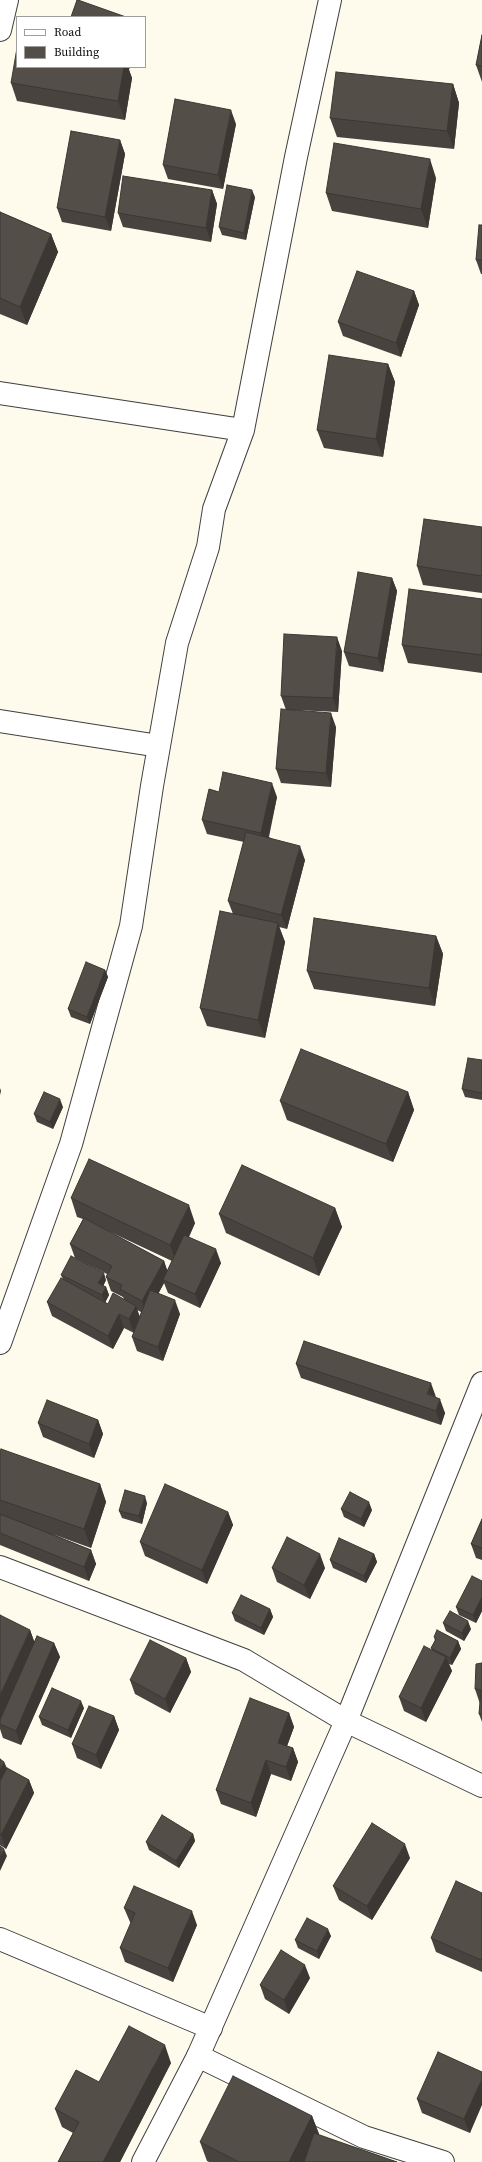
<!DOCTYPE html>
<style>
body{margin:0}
#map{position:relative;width:482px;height:2162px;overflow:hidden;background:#fefbec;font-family:"Source Serif 4",serif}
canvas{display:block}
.legend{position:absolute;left:16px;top:16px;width:130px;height:52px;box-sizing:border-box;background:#fff;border:1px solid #9e9e9e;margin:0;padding:5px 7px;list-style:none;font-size:12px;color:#0c0c0c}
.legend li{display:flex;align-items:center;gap:8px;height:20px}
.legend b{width:20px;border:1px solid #9e9e9e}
</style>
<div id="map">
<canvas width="482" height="2162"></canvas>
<ul class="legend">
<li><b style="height:5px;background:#fff"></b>Road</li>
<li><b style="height:11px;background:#544e49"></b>Building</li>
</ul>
</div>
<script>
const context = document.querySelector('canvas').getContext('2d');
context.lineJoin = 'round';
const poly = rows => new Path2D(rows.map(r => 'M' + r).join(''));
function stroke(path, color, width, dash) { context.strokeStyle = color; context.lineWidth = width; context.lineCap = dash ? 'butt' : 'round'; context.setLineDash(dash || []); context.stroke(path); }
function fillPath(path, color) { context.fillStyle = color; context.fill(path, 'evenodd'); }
const minor = poly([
 [0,30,7,0],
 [0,393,243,430],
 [0,721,159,746],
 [0,1343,71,1144,131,926,152,786,177,643,208,547,214,509,243,430,296,157,330,0],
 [0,1567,244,1660,346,1721,482,1786],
 [0,1939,211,2028],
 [198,2056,364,2137,443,2162]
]);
const tertiary = poly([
 [143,2162,198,2056,346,1721,482,1383]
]);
stroke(minor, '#3f3f3f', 24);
stroke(tertiary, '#3f3f3f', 24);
stroke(minor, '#fff', 22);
stroke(tertiary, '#fff', 22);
fillPath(poly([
 [482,35,482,82,476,65],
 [17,67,130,67,129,70,132,78,125,120,17,101,11,83],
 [453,84,459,103,454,149,337,137,330,118],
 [236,124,223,189,168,179,163,165],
 [120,140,125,154,111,231,62,222,57,208],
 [436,178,428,228,332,211,326,193],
 [212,190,217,204,211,242,123,227,118,213],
 [255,197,246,240,222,235,219,227],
 [0,212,51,234,58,252,27,325,0,314],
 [482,225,482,274,481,274,476,260],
 [414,291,419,305,401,357,343,336,338,322],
 [388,364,395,382,383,457,324,448,317,430],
 [482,527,482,593,423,585,417,566],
 [392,578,397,591,383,672,349,666,344,652],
 [482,599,482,673,408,663,402,645],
 [342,651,338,712,294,710,336,727,331,787,281,783,276,769,286,710,281,696],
 [219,792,277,797,269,837,305,860,287,929,279,927,285,942,265,1038,207,1026,200,1008,233,914,228,901,244,842,207,834,202,820],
 [436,936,443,954,435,1006,314,989,307,971],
 [105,970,108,977,90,1024,71,1017,68,1009],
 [482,1060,482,1100,465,1097,462,1089],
 [408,1092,414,1110,393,1162,287,1120,280,1101],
 [63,1107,53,1129,37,1122,34,1114],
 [71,1198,195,1223,189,1237,221,1263,200,1308,168,1293,164,1283,158,1294,180,1314,163,1361,137,1351,132,1337,134,1333,124,1328,113,1349,52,1316,47,1302,63,1279,61,1275,106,1280,103,1286,106,1287,109,1295,105,1302,108,1304,124,1299,123,1297,111,1291,106,1277,107,1274,75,1258,70,1244,83,1219,77,1217],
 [106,1230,172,1261,167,1271,164,1261],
 [137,1310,141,1312,140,1317],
 [335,1208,342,1227,319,1276,226,1233,219,1214],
 [296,1364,436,1397,445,1413,441,1425,301,1378],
 [98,1420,103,1434,94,1458,43,1437,38,1423],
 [0,1451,100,1484,106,1502,91,1548,52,1534,91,1550,96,1564,89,1581,0,1545],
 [147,1503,142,1524,122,1518,119,1511],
 [341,1509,372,1510,364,1527,344,1517],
 [228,1512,233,1525,207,1584,145,1556,140,1542],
 [482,1519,482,1560,476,1558,471,1544],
 [374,1554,377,1562,366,1583,333,1568,330,1560],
 [272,1568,325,1568,310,1599,277,1582],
 [482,1581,482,1611,476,1623,459,1615,456,1607],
 [270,1609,273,1617,264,1635,235,1621,232,1613],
 [443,1623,471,1629,464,1641,446,1631],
 [30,1630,34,1641,54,1643,60,1657,21,1745,3,1738,0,1729,0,1720],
 [434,1637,458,1641,461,1649,452,1665,449,1664,452,1671,426,1722,404,1711,399,1697,432,1650,431,1648,435,1641],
 [186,1658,191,1672,170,1713,135,1694,130,1680],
 [482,1663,482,1722,479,1714,480,1704,475,1689],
 [84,1708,71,1738,42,1725,39,1717],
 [289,1713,294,1727,287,1746,293,1748,298,1762,291,1781,271,1774,256,1817,221,1804,216,1790],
 [114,1716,119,1730,101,1769,77,1758,72,1744],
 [4,1762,7,1768,29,1780,34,1793,6,1849,0,1845,0,1771],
 [193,1834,195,1841,179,1868,149,1850,146,1842],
 [410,1858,372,1920,339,1900,333,1886],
 [482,1893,482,1972,436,1952,431,1938],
 [124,1908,197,1925,173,1982,125,1962,120,1948,131,1923,130,1922],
 [331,1936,319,1959,298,1948,295,1940],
 [310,1978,289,2014,265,1999,260,1985],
 [171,2063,120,2162,58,2162,73,2133,62,2127,55,2109,99,2082],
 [482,2072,470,2133,422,2113,417,2099],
 [312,2116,319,2134,318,2135,397,2162,209,2162,207,2161,200,2142]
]), '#48433f');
fillPath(poly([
 [124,67,128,67,132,78,125,120,118,101],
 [453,84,459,103,454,149,447,131],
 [231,110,236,124,223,189,218,175],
 [120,140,125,154,111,231,105,217],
 [430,159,436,178,428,228,421,209],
 [212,190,217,204,211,242,206,228],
 [252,190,255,197,246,240,244,233],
 [51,234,58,252,27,325,20,307],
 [414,291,419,305,401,357,396,343],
 [388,364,395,382,383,457,376,439],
 [392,578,397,591,383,672,378,658],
 [337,637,342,651,338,712,333,698],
 [331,713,336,727,331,787,326,773],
 [272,783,277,797,266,847,261,833],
 [300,846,305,860,287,929,281,915],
 [278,923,285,942,265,1038,258,1020],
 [436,936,443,954,435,1006,429,988],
 [105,970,108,977,90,1024,87,1017],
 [0,1088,1,1091,0,1095],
 [408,1092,414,1110,393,1162,386,1144],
 [60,1099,63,1107,53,1129,50,1122],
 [189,1205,195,1223,177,1263,170,1245],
 [335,1208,342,1227,319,1276,313,1258],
 [216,1249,221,1263,200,1308,195,1294],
 [164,1261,169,1275,163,1280,164,1283,147,1315,142,1301],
 [104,1273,106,1280,101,1291,98,1283],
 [106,1287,109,1295,105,1303,102,1295],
 [175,1300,180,1314,163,1361,158,1347],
 [136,1306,141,1320,134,1333,129,1319],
 [119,1314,124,1328,113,1349,108,1336],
 [431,1383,436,1397,427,1394],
 [440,1399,445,1413,441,1425,436,1411],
 [98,1420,103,1434,94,1458,89,1444],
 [100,1484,106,1502,91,1548,84,1529],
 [145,1496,147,1503,142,1524,139,1516],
 [369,1502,372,1510,364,1527,361,1519],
 [228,1512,233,1525,207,1584,202,1570],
 [91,1550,96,1564,89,1581,84,1567],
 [320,1554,325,1568,310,1599,304,1585],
 [374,1554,377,1562,366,1583,364,1576],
 [482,1597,482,1611,476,1623,473,1615],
 [270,1609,273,1617,264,1635,261,1628],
 [468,1621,471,1629,464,1641,462,1633],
 [30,1630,35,1644,0,1720,0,1695],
 [458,1641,461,1649,452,1665,450,1658],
 [54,1643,60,1657,21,1745,16,1731],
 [446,1657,452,1671,426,1722,421,1708],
 [186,1658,191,1672,170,1713,165,1699],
 [81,1701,84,1708,71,1738,68,1730],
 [289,1713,294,1727,283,1757,278,1743],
 [114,1716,119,1730,101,1769,96,1755],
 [293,1748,298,1762,291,1781,286,1767],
 [266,1760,271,1774,256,1817,251,1803],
 [4,1762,9,1775,0,1795,0,1771],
 [29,1780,34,1793,6,1849,1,1835],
 [193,1834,195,1841,179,1868,176,1861],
 [405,1844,410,1858,372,1920,367,1906],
 [4,1849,7,1856,0,1871,0,1858],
 [192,1911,197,1925,173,1982,168,1968],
 [328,1929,331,1936,319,1959,317,1951],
 [305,1965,310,1978,289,2014,284,2000],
 [165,2045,171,2063,120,2162,103,2162],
 [482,2079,482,2105,470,2133,464,2119],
 [312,2116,319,2134,305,2162,289,2162]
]), '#3b3733');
const building = poly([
 [77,0,78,0,126,17,71,17,77,0],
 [482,35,482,66,476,65,482,35],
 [17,48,17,67,124,67,118,101,11,83,17,48],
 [336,72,453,84,447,131,330,118,336,72],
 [175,99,231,110,218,175,163,165,175,99],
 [71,131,120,140,105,217,57,208,71,131],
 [334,143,430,159,421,209,326,193,334,143],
 [123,176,212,190,206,228,118,213,123,176],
 [227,185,252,190,244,233,219,227,227,185],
 [0,212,51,234,20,307,0,298,0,212],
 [479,225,482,225,482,260,476,260,479,225],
 [357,271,414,291,396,343,338,322,357,271],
 [329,355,388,364,376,439,317,430,329,355],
 [424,519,482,527,482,576,417,566,424,519],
 [358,572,392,578,378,658,344,652,358,572],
 [409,589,482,599,482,655,402,645,409,589],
 [284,634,337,637,333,698,281,696,284,634],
 [281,709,331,713,326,773,276,769,281,709],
 [223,772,272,783,261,833,202,820,209,789,219,792,223,772],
 [246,832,300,846,281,915,228,901,246,832],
 [220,911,278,923,258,1020,200,1008,220,911],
 [314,918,436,936,429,988,307,971,314,918],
 [86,962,105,970,87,1017,68,1009,86,962],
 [301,1049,408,1092,386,1144,280,1101,301,1049],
 [468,1058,482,1060,482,1093,462,1089,468,1058],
 [44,1092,60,1099,50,1122,34,1114,44,1092],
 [89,1159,189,1205,170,1245,71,1198,89,1159],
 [242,1165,335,1208,313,1258,219,1214,242,1165],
 [84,1218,164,1261,142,1301,120,1289,122,1285,106,1277,112,1266,70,1244,84,1218],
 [184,1235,216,1249,195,1294,163,1280,184,1235],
 [71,1256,104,1273,98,1283,106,1287,102,1295,61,1275,71,1256],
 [61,1278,108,1304,113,1293,136,1306,129,1319,119,1314,108,1336,47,1302,61,1278],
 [150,1290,175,1300,158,1347,132,1337,150,1290],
 [304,1341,431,1383,427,1394,440,1399,436,1411,296,1364,304,1341],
 [47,1400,98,1420,89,1444,38,1423,47,1400],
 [1,1449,100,1484,84,1529,0,1500,0,1451,1,1449],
 [165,1484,228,1512,202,1570,140,1542,165,1484],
 [125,1490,145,1496,139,1516,119,1511,125,1490],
 [350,1492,369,1502,361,1519,341,1509,350,1492],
 [0,1514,91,1550,84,1567,0,1533,0,1514],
 [482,1519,482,1548,471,1544,482,1519],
 [287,1537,320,1554,304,1585,272,1568,287,1537],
 [339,1538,374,1554,364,1576,330,1560,339,1538],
 [472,1576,482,1581,482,1597,473,1615,456,1607,472,1576],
 [241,1595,270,1609,261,1628,232,1613,241,1595],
 [450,1611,468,1621,462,1633,443,1623,450,1611],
 [0,1615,30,1630,0,1695,0,1615],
 [437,1630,458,1641,450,1658,431,1648,436,1639,434,1637,437,1630],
 [37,1636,54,1643,16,1731,0,1724,0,1720,37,1636],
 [150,1640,186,1658,165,1699,130,1680,150,1640],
 [424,1646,446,1657,421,1708,399,1697,424,1646],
 [482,1663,482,1714,479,1714,481,1690,475,1689,476,1664,482,1663],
 [52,1688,81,1701,68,1730,39,1717,52,1688],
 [250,1698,289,1713,278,1743,293,1748,286,1767,266,1760,251,1803,216,1790,250,1698],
 [89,1706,114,1716,96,1755,72,1744,89,1706],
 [0,1759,4,1762,0,1771,0,1759],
 [7,1768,29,1780,1,1835,0,1834,0,1781,7,1768],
 [162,1815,193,1834,176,1861,146,1842,162,1815],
 [372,1823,405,1844,367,1906,333,1886,372,1823],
 [0,1846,4,1849,0,1858,0,1846],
 [456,1881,482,1893,482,1958,481,1960,431,1938,456,1881],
 [134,1886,192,1911,168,1968,120,1948,135,1913,124,1908,134,1886],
 [307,1918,328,1929,317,1951,295,1940,307,1918],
 [281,1950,305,1965,284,2000,260,1985,281,1950],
 [129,2026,165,2045,103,2162,58,2162,79,2122,55,2109,76,2070,99,2082,129,2026],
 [438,2052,482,2072,482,2079,464,2119,417,2099,438,2052],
 [233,2076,312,2116,289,2162,239,2162,200,2142,233,2076],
 [314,2133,397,2162,304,2162,314,2133]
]);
fillPath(building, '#544e49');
stroke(building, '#3b3733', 1);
</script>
